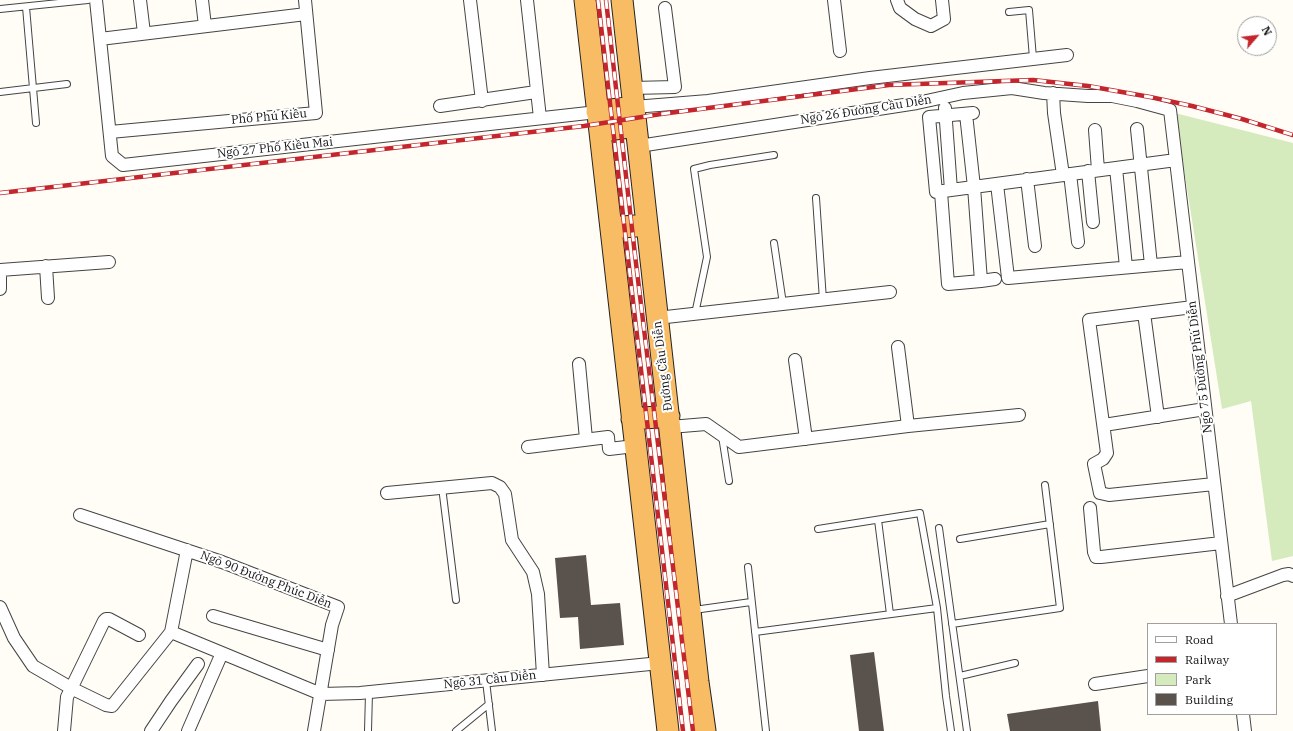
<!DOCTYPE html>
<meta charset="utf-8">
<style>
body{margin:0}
#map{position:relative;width:1293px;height:731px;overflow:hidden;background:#fffdf5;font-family:"IBM Plex Serif",serif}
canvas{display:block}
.legend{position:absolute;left:1147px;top:623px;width:130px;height:92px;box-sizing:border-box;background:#fff;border:1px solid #a0a0a0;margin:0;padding:5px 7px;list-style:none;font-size:12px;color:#111}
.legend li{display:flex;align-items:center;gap:8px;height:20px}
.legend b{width:20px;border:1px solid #a0a0a0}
.north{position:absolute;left:1237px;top:16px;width:40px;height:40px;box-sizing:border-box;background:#fff;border:1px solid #a0a0a0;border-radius:50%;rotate:62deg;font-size:11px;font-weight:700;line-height:16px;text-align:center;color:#111}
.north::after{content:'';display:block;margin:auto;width:14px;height:18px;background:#c4262e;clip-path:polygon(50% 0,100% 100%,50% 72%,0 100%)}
</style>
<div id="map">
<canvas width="1293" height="731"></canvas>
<ul class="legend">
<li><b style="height:5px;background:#fff"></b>Road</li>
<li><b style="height:5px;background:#c4262e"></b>Railway</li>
<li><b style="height:11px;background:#d5ebbd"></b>Park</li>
<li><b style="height:11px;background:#5a524d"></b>Building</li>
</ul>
<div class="north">N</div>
</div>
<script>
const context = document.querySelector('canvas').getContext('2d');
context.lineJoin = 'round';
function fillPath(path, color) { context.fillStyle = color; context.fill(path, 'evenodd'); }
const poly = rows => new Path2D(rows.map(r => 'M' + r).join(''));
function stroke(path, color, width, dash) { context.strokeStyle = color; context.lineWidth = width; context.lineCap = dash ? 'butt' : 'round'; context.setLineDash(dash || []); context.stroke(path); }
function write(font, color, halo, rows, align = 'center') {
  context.font = font + ' "IBM Plex Serif",serif'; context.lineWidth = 4; context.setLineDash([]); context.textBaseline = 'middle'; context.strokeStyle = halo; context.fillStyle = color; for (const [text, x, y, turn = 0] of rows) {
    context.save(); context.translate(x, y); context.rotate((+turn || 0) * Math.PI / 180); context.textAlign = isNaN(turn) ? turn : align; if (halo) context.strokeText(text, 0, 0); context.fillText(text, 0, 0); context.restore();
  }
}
fillPath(poly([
 [1175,113,1293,143,1293,556,1272,561,1251,401,1222,409]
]), '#d5ebbd');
fillPath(poly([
 [586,555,591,605,620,603,624,645,580,649,578,617,560,618,555,558],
 [874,652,884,731,859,731,850,655],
 [1098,701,1101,731,1010,731,1007,714]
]), '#5a524d');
const service = poly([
 [26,7,36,123],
 [0,9,88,0],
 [1009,12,1029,10,1033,58],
 [0,92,67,84],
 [816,198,823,300],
 [774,243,783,304],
 [695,314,707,257,694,169,710,165,774,155],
 [722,436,729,481],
 [442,487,456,600],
 [878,520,890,614],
 [939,528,967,731],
 [960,539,1050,524],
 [748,567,766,731],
 [937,608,946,696,951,731],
 [694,610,751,602],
 [952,624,1060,608,1045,485],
 [755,632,937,608,920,513,818,529],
 [960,676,1015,663],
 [486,681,492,731],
 [368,731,369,693],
 [456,731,489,704]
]);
const minor = poly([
 [96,0,112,156,123,165,597,112],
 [140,0,144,33],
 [202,0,205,26],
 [470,0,482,101],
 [527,0,540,118],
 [834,0,840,51],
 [897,0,900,8,915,19,931,26,944,19,942,0],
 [100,39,306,14],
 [632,88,675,87,665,8],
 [1053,93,1054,113,1063,175],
 [440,106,536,92],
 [634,107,708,101,870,78,1067,55],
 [945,108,951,190],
 [973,113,929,117,936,192,1176,160],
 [966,114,974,187,981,281,995,279],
 [1137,129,1151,265],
 [1095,130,1098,170],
 [110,132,316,113,305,0],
 [639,146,917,103,963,93,1012,88,1044,93,1088,96,1112,96,1137,101,1170,110,1231,624],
 [1116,168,1126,267],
 [1088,171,1093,222],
 [1070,174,1078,242],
 [1027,179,1035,246],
 [997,184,1008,278,1188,262],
 [941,192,948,284,981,281],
 [46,266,48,298],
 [0,270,109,262],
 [0,273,0,289],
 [1193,307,1089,320,1107,453,1103,459,1094,464,1100,493,1109,495,1214,484],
 [1144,313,1158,417],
 [657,318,890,292],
 [898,347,908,426],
 [795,360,806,439],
 [579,364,586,439],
 [1104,425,1205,409],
 [670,427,706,424,739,447,908,426,1019,415],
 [528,447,608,437,609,449,635,446],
 [387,493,492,483,500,487,505,494,512,540,533,572,538,594,543,675],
 [1090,508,1094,552,1096,557,1101,557,1221,543],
 [80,515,222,562,338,607,332,625,314,731],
 [1227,596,1283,575,1289,574,1293,576],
 [0,607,14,638,33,666,71,688,106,705,112,706,171,632,187,550],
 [213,616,328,650],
 [171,632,222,653,188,731],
 [222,653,321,694,360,693,660,663],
 [1095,684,1148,676],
 [1243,714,1245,731],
 [64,731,67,697,104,621,106,619,109,619,139,635],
 [151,731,171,701,198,664]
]);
const trunk = poly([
 [585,0,668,731],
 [622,0,698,682,705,731],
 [597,112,634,107],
 [600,131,636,126],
 [611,228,647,225],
 [632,419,669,416]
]);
stroke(service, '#444', 8);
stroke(minor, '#444', 14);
stroke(trunk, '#222', 23);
stroke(service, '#fff', 6);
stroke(minor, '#fff', 12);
stroke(trunk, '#f7bc64', 21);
const rail = poly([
 [598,0,683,731],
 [606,0,635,255,693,731],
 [0,193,584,126,661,114,889,85,1033,80,1088,86,1150,97,1192,106,1242,119,1293,135]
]);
stroke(rail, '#c4262e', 4.5);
stroke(rail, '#fff', 3, [9]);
write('12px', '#111', '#fff', [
 ["Ngõ 26 Đường Cầu Diễn",866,110,-9],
 ["Phố Phú Kiều",269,117,-5],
 ["Ngõ 27 Phố Kiều Mai",275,148,-6],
 ["Đường Cầu Diễn",663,366,-97],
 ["Ngõ 75 Đường Phú Diễn",1200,367,-97],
 ["Ngõ 90 Đường Phúc Diễn",266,580,21],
 ["Ngõ 31 Cầu Diễn",490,680,-6]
]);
</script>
